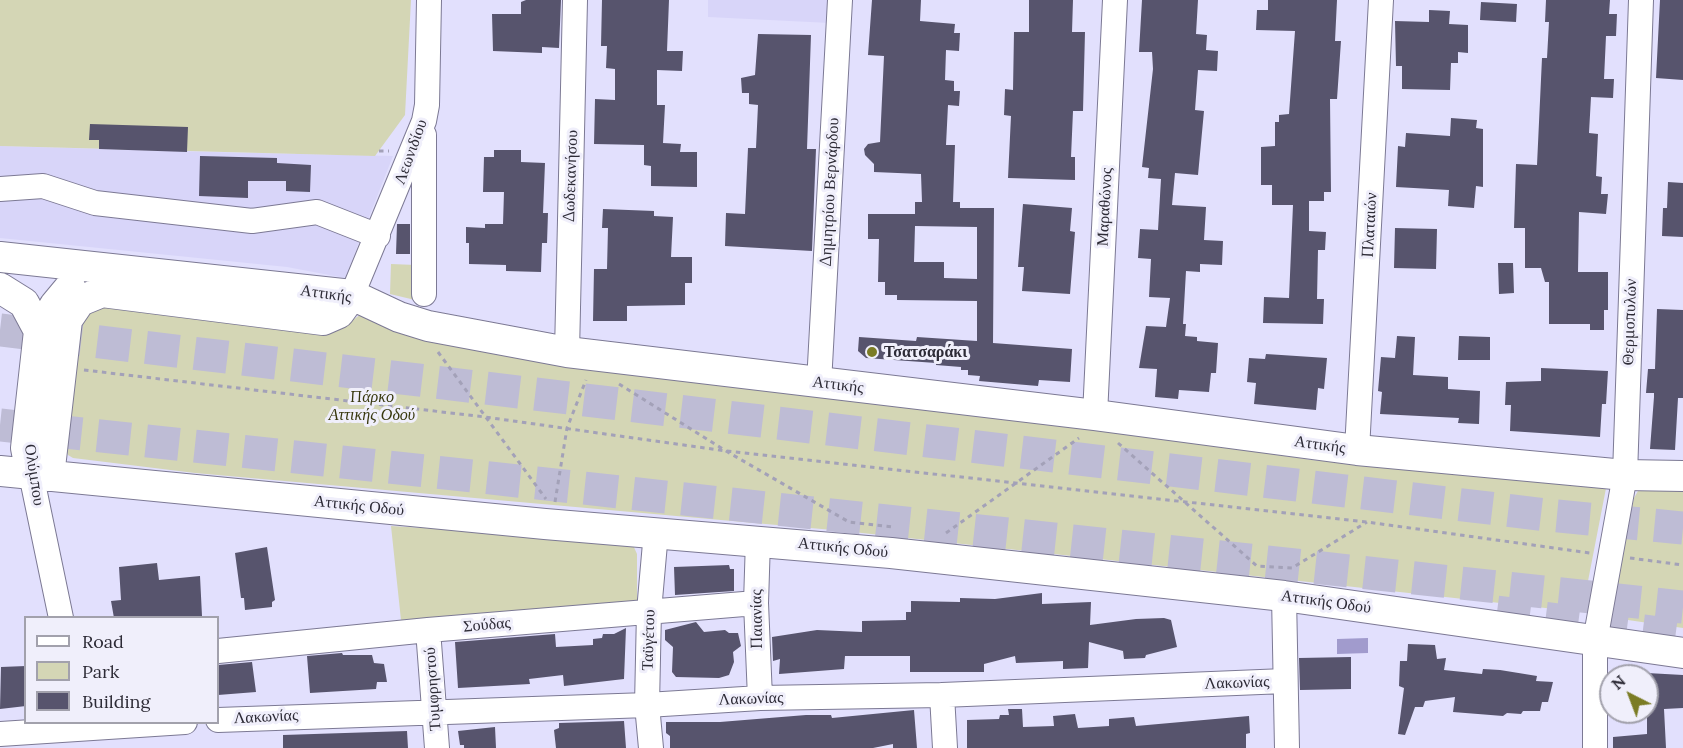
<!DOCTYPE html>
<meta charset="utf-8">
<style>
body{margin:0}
#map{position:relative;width:1683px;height:748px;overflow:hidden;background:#e2e0fd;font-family:Lora,serif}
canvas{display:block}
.legend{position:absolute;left:24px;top:616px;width:195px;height:108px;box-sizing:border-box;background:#f0effb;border:2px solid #a2a1ac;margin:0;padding:8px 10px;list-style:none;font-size:18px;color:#2d2b36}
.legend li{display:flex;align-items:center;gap:12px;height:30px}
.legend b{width:30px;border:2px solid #a2a1ac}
.north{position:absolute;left:1599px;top:664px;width:60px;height:60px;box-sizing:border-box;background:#f0effb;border:2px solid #a2a1ac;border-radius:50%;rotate:318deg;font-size:16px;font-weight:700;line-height:24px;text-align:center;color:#2d2b36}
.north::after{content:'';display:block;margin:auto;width:21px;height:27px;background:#7b7c25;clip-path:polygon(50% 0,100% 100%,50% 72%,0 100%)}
</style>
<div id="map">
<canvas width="1683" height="748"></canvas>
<ul class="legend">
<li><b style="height:8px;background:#fff"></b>Road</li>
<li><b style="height:16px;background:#d4d6b5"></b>Park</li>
<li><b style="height:16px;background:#57546d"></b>Building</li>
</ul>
<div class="north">N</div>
</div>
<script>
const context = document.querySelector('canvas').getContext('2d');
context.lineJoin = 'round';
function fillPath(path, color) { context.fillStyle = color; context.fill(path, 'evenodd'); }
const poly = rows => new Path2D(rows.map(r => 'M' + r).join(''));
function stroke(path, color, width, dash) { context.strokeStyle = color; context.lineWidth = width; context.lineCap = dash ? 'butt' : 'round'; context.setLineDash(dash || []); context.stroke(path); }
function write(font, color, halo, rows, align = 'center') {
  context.font = font + ' Lora,serif'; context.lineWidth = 6; context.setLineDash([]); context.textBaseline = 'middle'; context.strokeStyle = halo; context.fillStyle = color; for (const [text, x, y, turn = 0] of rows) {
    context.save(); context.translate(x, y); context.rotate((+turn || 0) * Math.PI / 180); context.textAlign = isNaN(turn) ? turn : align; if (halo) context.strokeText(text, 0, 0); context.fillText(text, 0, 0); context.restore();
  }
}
fillPath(poly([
 [708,0,831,0,830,23,708,17],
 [0,146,208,152,393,156,345,278,287,267,0,238]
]), '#d8d5f9');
fillPath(poly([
 [0,0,411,0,405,115,375,156,0,146],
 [391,264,416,265,415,300,390,294],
 [101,304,349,323,361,314,1312,460,1607,483,1582,612,844,531,195,473,73,458,68,455,65,448,81,317],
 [1645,487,1683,488,1683,628,1621,619,1612,612,1611,604,1634,498,1638,491],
 [391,526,624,540,633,545,637,554,637,603,401,620]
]), '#d4d6b5');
fillPath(poly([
 [1368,638,1368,653,1337,654,1337,639]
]), '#a19bcd');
fillPath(poly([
 [526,0,561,0,559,48,542,47,542,53,493,51,492,14,521,14,521,2],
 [602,0,669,0,667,51,683,51,682,71,657,70,657,105,665,105,663,143,681,144,680,152,697,152,697,187,651,186,651,166,644,165,644,145,594,144,595,99,615,100,615,69,606,68,607,46,601,46],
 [872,0,921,0,920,21,955,24,954,33,960,33,959,51,946,50,945,80,954,81,954,91,960,91,959,106,948,105,946,145,955,145,953,202,960,202,960,208,994,208,993,343,1072,349,1070,382,1039,380,1038,386,979,381,980,376,968,375,968,370,961,370,961,367,936,365,936,363,866,358,858,351,859,337,916,341,917,337,977,341,977,301,897,300,897,295,885,295,885,282,878,282,879,239,868,239,868,214,915,214,915,202,922,202,921,174,874,172,874,164,865,155,864,149,868,144,880,142,884,56,868,55],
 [915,226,977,227,977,279,944,278,944,262,914,262],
 [1029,0,1073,0,1072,32,1085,32,1083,111,1073,111,1071,157,1075,157,1075,180,1008,178,1011,116,1004,115,1005,89,1013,90,1014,32,1029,32],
 [1142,0,1198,0,1196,34,1207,35,1206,50,1218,51,1217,71,1198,70,1195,110,1204,111,1198,175,1175,173,1172,205,1206,207,1204,240,1223,241,1222,265,1200,264,1200,272,1186,271,1183,324,1186,324,1185,336,1197,337,1197,341,1218,343,1216,373,1211,373,1209,392,1179,390,1178,399,1155,397,1157,369,1139,368,1146,326,1166,327,1170,298,1149,297,1151,259,1138,258,1140,229,1158,230,1161,179,1148,178,1149,168,1142,167,1153,69,1152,52,1139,52],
 [1268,0,1337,0,1335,41,1341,41,1337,99,1330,99,1331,192,1324,192,1324,201,1309,201,1309,231,1326,232,1325,250,1318,250,1317,299,1324,299,1323,324,1263,323,1264,297,1289,298,1293,205,1272,205,1272,185,1261,185,1261,147,1275,146,1275,122,1279,122,1279,115,1289,114,1295,31,1256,30,1257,10,1268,10],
 [1546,0,1610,0,1609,14,1617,14,1616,36,1606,36,1604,79,1614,79,1613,98,1591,97,1589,133,1598,134,1596,176,1602,177,1601,194,1608,194,1606,214,1579,212,1578,272,1608,272,1608,310,1604,310,1604,330,1590,330,1590,324,1549,324,1549,282,1545,282,1541,268,1525,268,1525,228,1514,228,1516,164,1537,165,1542,58,1547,58,1549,22,1545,22],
 [1660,0,1683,0,1683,80,1656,78],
 [1481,2,1517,4,1516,22,1480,20],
 [1429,10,1450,11,1449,24,1468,25,1468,53,1458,52,1458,63,1451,63,1450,90,1402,89,1402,66,1396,66,1395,21,1429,22],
 [758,34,811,35,807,149,816,149,812,251,725,246,726,213,745,214,748,148,756,148,758,105,749,104,749,93,742,93,741,78,755,75],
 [1451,118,1477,120,1476,128,1483,129,1483,187,1476,186,1474,208,1448,206,1449,190,1396,187,1398,146,1405,147,1406,133,1450,136],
 [90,124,188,127,187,152,99,149,99,140,89,140],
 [494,150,521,150,521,162,545,163,543,213,548,213,547,243,542,243,541,272,506,271,506,265,469,264,469,243,466,243,466,227,485,228,485,224,503,224,504,192,483,192,484,157,494,157],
 [200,156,277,158,277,163,311,165,310,192,286,191,286,181,248,181,248,198,199,196],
 [1668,182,1683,183,1683,237,1662,236,1663,208,1667,208],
 [1023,204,1072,208,1070,231,1075,232,1070,294,1022,291,1024,267,1018,267],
 [603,209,654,211,654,216,673,217,671,257,692,257,692,283,685,283,685,305,627,306,627,321,593,321,594,269,607,269,608,228,602,228],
 [397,224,410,224,410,254,396,254],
 [1395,228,1437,229,1436,269,1394,268],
 [1498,263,1513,263,1514,293,1499,294],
 [1657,309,1683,310,1683,398,1678,398,1675,450,1650,449,1654,397,1654,393,1646,393,1648,369,1655,369],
 [1397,336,1415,337,1413,375,1448,377,1448,389,1480,391,1479,424,1458,423,1459,418,1380,414,1382,392,1378,391,1381,357,1395,358],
 [1459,336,1490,337,1490,360,1458,360],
 [1266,354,1327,358,1324,389,1318,388,1316,410,1254,404,1256,383,1247,382,1249,358,1265,359],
 [1541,368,1608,371,1606,404,1602,404,1600,437,1510,431,1511,405,1505,405,1506,382,1541,381],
 [267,547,275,600,272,602,272,607,245,610,244,598,241,598,235,553],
 [157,563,159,580,200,576,202,616,114,618,111,601,121,600,119,567],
 [729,565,730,569,734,569,734,591,675,595,674,567],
 [1042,593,1042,604,1091,602,1090,625,1136,619,1164,618,1171,620,1177,647,1146,655,1145,658,1124,659,1123,651,1089,642,1088,668,1063,669,1063,661,1016,663,1015,656,984,664,984,672,910,672,910,656,845,656,844,669,779,674,780,659,773,661,772,637,817,630,862,632,862,621,906,620,906,612,911,612,911,601,960,602,960,598,995,599],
 [696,622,704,632,725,630,729,633,738,633,741,646,733,652,734,662,729,675,719,678,676,677,672,672,673,647,665,640,665,630],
 [626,628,624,679,564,686,563,675,529,679,530,684,458,688,455,642,555,634,556,647,593,645,593,639,602,638,603,634,614,634],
 [1408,644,1435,645,1437,659,1446,658,1444,670,1482,674,1483,669,1500,670,1537,676,1536,681,1553,682,1548,702,1542,702,1540,711,1523,711,1521,714,1507,713,1503,716,1453,712,1455,697,1425,701,1423,707,1415,707,1405,735,1398,734,1404,688,1399,686,1400,661,1407,661],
 [342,653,343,655,372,655,374,663,384,664,387,682,377,682,376,689,310,693,307,656],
 [1351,657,1351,689,1300,690,1299,658],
 [252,662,256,692,218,695,218,665],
 [26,666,26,706,0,709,1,667],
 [1647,673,1683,675,1683,708,1664,709,1666,748,1613,748,1613,737,1647,734],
 [1008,709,1022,709,1023,727,1054,726,1053,716,1075,714,1078,728,1109,726,1109,719,1134,717,1136,726,1249,716,1250,733,1246,734,1246,748,967,748,967,720,999,719,1000,715,1009,715],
 [914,710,917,748,893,748,893,744,873,748,670,748,670,736,666,733,666,722,720,722,806,715,831,715,832,718],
 [624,721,626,748,556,748,554,730,559,728,559,723],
 [495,727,496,748,464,748,464,745,460,745,458,731],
 [407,731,408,748,283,748,283,735]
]), '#57546d');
stroke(poly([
 [0,330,1547,515,1683,528],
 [0,425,1683,607],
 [1497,612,1683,636]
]), '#bebcd5', 33, [33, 16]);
const minor = poly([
 [0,189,43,186,95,203,252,221,317,212,378,236],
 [424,294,424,135],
 [352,295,424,121,427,105,429,0],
 [567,352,575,0],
 [819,383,840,0],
 [1095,415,1115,0],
 [1357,450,1381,0],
 [31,474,61,618],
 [758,540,756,603,760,698],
 [1284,596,1287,748],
 [428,630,437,748],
 [218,651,428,630,756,603],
 [942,695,945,748],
 [218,720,647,705,760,698,942,695,1285,681],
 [0,734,185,722],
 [651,748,647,705,649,611,656,532],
 [1595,748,1595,641,1625,475,1641,0]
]);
const major = poly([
 [0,257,352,295,399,317,428,326,567,352,1095,415,1357,450,1625,475,1683,476],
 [0,288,24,303,39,331],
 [0,471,545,524,891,553,1284,596,1683,653],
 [31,474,26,448,39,331,55,305,70,287],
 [49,476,67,320,80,301,102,292,323,320,339,313,352,295]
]);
stroke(minor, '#7c7994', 26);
stroke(major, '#7c7994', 32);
stroke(poly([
 [379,151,389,151],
 [438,352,546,499],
 [84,370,485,417,726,451,1367,522,1590,553],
 [619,384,726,451,849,522,894,527],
 [1118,443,1257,566,1292,568,1367,522],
 [555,502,567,428,586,380],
 [946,533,1079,438],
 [1630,558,1683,565]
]), '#a3a1b8', 3, [4.5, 4.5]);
stroke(minor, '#fff', 24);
stroke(major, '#fff', 30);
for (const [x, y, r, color] of [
 [872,352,6,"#7b7c25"]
]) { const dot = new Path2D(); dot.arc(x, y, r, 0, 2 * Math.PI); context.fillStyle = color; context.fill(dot); stroke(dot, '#f0effb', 2); }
write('16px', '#2d2b36', '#f0effb', [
 ["Λεωνιδίου",411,152,-70],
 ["Δωδεκανήσου",571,176,-88],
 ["Δημητρίου Βερνάρδου",830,192,-87],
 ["Μαραθώνος",1105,207,-87],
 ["Πλαταιών",1370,225,-87],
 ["Αττικής",326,294,8],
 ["Θερμοπυλών",1630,322,-88],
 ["Αττικής",838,385,7],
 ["Αττικής",1320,445,8],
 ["Ολύμπου",34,475,81],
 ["Αττικής Οδού",359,506,6],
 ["Αττικής Οδού",843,548,6],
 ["Αττικής Οδού",1326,602,8],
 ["Παιανίας",757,619,-91],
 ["Σούδας",487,625,-5],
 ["Ταϋγέτου",649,640,-88],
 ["Λακωνίας",1237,683,-2],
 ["Τυμφρηστού",433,689,-94],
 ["Λακωνίας",751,699,-2],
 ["Λακωνίας",266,717,-3]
]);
write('bold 16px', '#2d2b36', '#f0effb', [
 ["Τσατσαράκι",884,352]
], 'left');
write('italic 16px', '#38380e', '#f0effb', [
 ["Πάρκο",372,397],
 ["Αττικής Οδού",372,415]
]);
</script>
